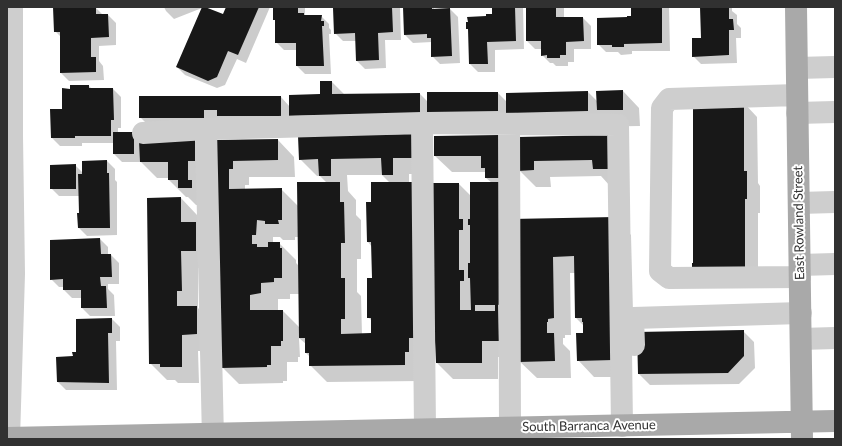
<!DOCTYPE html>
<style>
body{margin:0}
#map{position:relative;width:842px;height:446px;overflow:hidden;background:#fff;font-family:Lato,sans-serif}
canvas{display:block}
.frame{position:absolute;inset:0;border:8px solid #313131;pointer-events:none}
</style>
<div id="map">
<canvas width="842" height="446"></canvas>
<div class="frame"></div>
</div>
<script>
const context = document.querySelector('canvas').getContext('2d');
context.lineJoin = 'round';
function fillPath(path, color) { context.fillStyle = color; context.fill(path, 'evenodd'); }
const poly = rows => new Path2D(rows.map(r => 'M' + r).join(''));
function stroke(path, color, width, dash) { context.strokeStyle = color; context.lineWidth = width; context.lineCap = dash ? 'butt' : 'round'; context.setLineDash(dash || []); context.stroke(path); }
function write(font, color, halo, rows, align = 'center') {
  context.font = font + ' Lato,sans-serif'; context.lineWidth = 4; context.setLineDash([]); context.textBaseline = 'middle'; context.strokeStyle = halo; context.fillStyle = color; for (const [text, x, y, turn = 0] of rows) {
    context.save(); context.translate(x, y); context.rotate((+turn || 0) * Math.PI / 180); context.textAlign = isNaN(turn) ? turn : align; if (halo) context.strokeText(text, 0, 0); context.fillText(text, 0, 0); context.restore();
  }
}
fillPath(poly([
 [54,7,95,7,103,15,108,15,116,23,116,45,99,46,99,61,103,66,104,80,69,81,61,73,61,37,55,31],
 [164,7,205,7,223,16,227,7,270,7,246,63,237,59,225,85,217,88,185,75,177,67,202,8,174,19,166,11],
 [275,7,305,7,305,16,321,16,329,24,329,28,331,30,331,34,329,34,331,74,305,74,297,66,297,50,284,50,276,42],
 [363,7,400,7,401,40,385,40,386,68,365,69,357,61,356,41,343,41,335,33],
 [404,7,434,7,434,9,450,9,458,17,460,63,440,64,432,56,432,42,413,43,405,35],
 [493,7,523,7,524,49,495,50,495,72,478,72,470,64,487,17,493,15],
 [527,7,564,7,564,18,583,18,591,26,591,49,574,49,574,62,568,62,568,66,556,66,553,63,550,63,542,55,542,49,535,49,527,41],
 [638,7,669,7,670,51,632,51,632,54,621,55,618,52,606,52,598,44,632,17],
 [701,7,732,7,732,11,737,15,737,24,741,28,741,38,736,38,737,63,701,64,693,56,702,39],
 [332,82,345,95,420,94,428,102,498,93,507,102,588,92,598,102,623,91,639,108,640,126,157,134,140,117,281,97,290,107,321,95],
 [89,86,92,89,113,89,121,97,121,128,118,128,118,133,195,141,211,158,209,205,196,205,188,197,186,197,169,180,169,178,157,178,141,162,122,162,114,154,114,143,82,143,82,146,60,146,52,138,71,90],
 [744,103,757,117,758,183,760,186,760,213,758,213,758,282,694,264,694,110,691,108],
 [411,135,428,174,409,174,409,183,459,184,471,196,492,183,486,178,486,172,452,172,435,156,499,136,516,220,615,218,631,235,634,352,631,352,629,377,594,377,578,360,585,334,584,326,576,318,575,273,570,273,571,335,565,335,565,338,563,338,563,344,570,351,571,378,537,378,515,357,498,357,498,379,453,379,437,363,436,345,431,339,421,381,327,382,310,365,310,357,306,353,306,344,299,338,300,357,298,357,298,362,287,362,287,381,283,381,283,383,239,384,222,367,215,141,278,140,294,157,295,177,249,177,249,185,245,185,245,190,281,189,299,207,327,183,320,176,317,176,300,159],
 [347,175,382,175,390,183,372,203,368,242,372,247,373,279,368,317,372,321,372,334,362,335,361,296,357,292,357,259,361,259,361,220,356,215,356,200,348,191],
 [273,237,280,237,283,240,295,240,295,237,299,237,299,266,296,263,296,260,279,243,273,243],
 [290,294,299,294,300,328,283,311,278,311,278,299,290,299],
 [608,136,610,186,601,176,550,177,551,187,536,187,519,170,519,138],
 [107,161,115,169,115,180,117,182,117,235,87,236,79,228,80,196,59,196,51,188,75,165,83,173],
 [181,198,197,215,213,267,198,268,198,308,214,324,214,351,198,351,199,383,178,383,175,380,167,380,150,363],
 [100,239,108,247,108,255,111,255,119,263,119,284,108,284,108,289,114,295,115,316,90,316,82,308,82,298,72,298,64,290,64,287,59,287,51,279],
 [112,319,120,327,120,341,116,341,117,390,66,390,58,382,74,357],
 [743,331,754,342,755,368,739,384,650,385,639,374]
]), '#0003');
fillPath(poly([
 [53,7,96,7,96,14,108,14,109,37,91,38,91,57,96,57,96,72,60,73,60,32,54,32],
 [202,7,205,7,223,14,226,7,259,7,238,55,228,51,217,77,208,81,176,67],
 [273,7,298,7,298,13,304,13,304,15,322,15,321,21,324,21,324,26,322,26,324,66,296,66,296,43,275,43,275,20,273,20],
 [362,7,392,7,393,32,378,33,379,60,356,61,355,33,334,34,333,8],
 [403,7,432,7,432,9,450,8,452,56,431,57,431,38,427,38,427,34,404,35],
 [492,7,515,7,516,41,487,42,488,64,469,64,468,29,466,29,466,22,468,22,467,17,486,16,486,14,492,14],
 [526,7,556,7,556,17,583,17,584,41,566,42,566,55,560,55,560,58,547,58,547,55,541,56,541,41,526,41],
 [631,7,662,7,662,43,624,44,624,47,612,47,612,45,597,45,597,18,627,17,627,16,631,16],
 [700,7,729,7,729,19,733,19,734,30,729,30,729,55,692,57,692,38,701,38],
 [320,81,332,81,332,94,420,93,420,113,289,116,289,95,320,94],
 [70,85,89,85,89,88,113,88,114,120,111,120,111,136,75,136,75,138,51,138,50,109,62,109,62,88,70,89],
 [623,90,623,110,597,110,596,91],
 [588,91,588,111,506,113,506,93],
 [427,92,498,92,498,111,427,112],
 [139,96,281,96,281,116,217,116,217,110,204,110,204,118,139,118],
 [744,102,744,171,747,171,747,199,745,199,745,269,692,269,692,263,693,263,693,108],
 [113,132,134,132,134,154,113,154],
 [412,134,412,158,393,158,393,175,382,175,381,158,331,159,331,176,319,176,318,159,299,160,298,136],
 [499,135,499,178,485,178,485,168,481,168,481,156,434,156,434,136],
 [608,135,609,169,593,169,592,160,534,161,534,170,518,171,518,137],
 [278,139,278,160,233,161,233,169,229,169,229,189,282,188,282,220,278,220,279,224,265,224,265,221,257,220,256,235,252,235,252,244,257,244,257,247,268,247,268,242,280,242,280,248,282,248,282,278,274,278,274,282,261,283,261,293,250,295,250,310,283,310,283,341,281,341,281,346,271,346,271,365,267,365,267,367,221,368,214,140],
 [195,140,195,161,188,161,188,180,192,180,192,188,178,188,178,180,168,180,168,162,140,162,139,141],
 [107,160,107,173,109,173,110,228,78,228,77,213,79,213,78,174,82,174,82,161],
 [76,164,76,189,50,189,50,165],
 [297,182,340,182,340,202,344,202,345,243,341,243,341,278,345,278,345,319,341,319,341,334,371,333,371,318,367,318,367,278,372,278,371,242,367,242,366,202,371,202,371,182,413,182,414,338,409,338,409,352,405,352,405,365,309,366,309,353,305,353,305,338,299,338],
 [470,182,500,182,501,304,498,305,499,341,482,341,482,363,436,363,435,341,431,341,430,183,459,183,459,219,463,219,463,230,459,230,459,270,464,270,464,281,460,281,460,310,471,310,470,278,468,278,468,263,470,263,470,225,468,225,468,219,470,219],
 [475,305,495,305,495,311,475,311],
 [181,197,181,222,196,222,196,251,181,251,182,291,177,291,177,306,197,306,197,334,182,335,182,367,160,367,160,364,149,364,147,198],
 [615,217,613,360,577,361,576,333,583,333,583,322,582,322,582,318,575,318,574,256,553,257,554,318,548,319,548,322,547,322,547,333,554,333,555,361,519,362,511,219],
 [100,238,101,254,111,254,112,277,100,277,101,286,106,286,107,308,81,308,81,290,63,290,63,279,50,280,50,240],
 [112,318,112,333,108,333,109,383,57,382,56,357,73,356,72,352,76,352,76,319],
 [744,330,744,356,728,373,638,374,637,332]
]), '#181818');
stroke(poly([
 [797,68,835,67],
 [797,95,669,99,662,108,660,271,669,278,800,277],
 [797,113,835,112],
 [422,123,425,430],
 [509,124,510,428],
 [206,129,213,439],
 [143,133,206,129,422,123,618,125,622,426],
 [799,203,835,202],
 [800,265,835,264],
 [801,339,835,338],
 [634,345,633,318,801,313],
 [9,439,14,274,12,136,12,7]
]), '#cecece', 22);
stroke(poly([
 [796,7,802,439],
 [7,438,835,421]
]), '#a9a9a9', 22);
write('13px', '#313131', '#fff', [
 ["East Rowland Street",799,223,-91],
 ["South Barranca Avenue",589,426,-1]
]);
</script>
